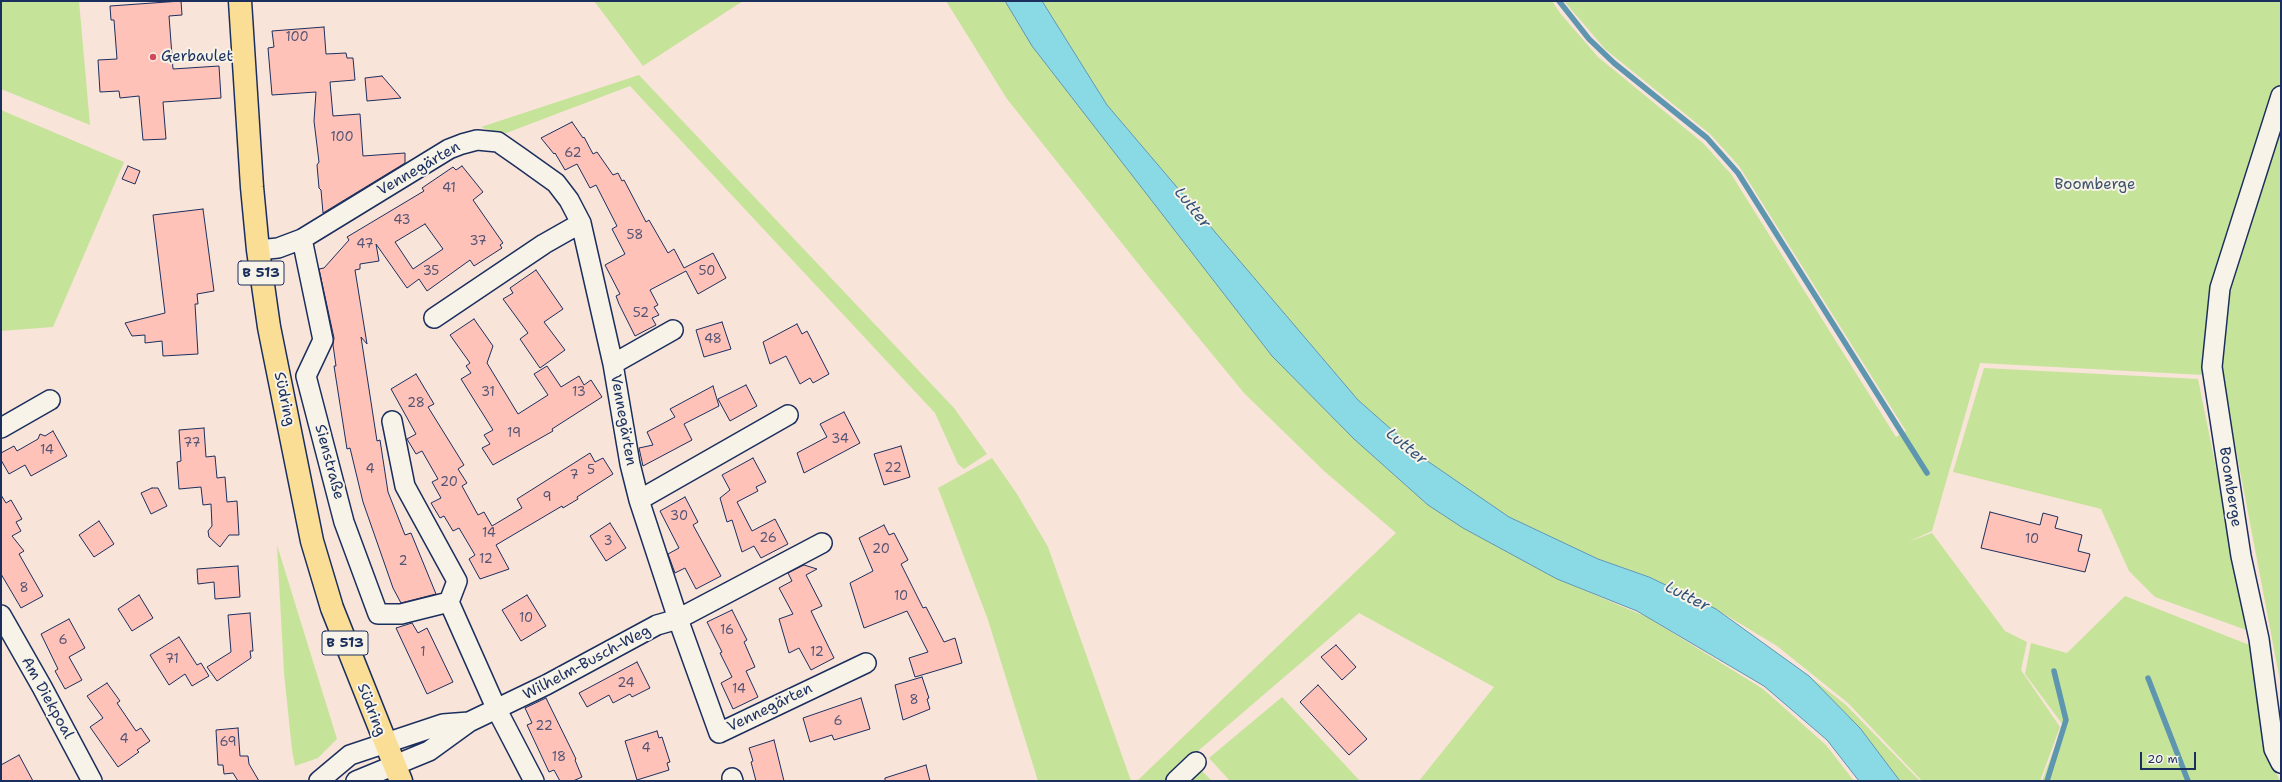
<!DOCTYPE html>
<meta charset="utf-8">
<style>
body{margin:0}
#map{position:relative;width:2282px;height:782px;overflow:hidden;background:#f9e4da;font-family:"Shantell Sans",sans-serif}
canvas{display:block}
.frame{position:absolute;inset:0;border:2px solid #1b2f5e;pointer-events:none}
.scale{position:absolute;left:2140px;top:752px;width:56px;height:18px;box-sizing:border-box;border:2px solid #1b2f5e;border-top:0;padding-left:5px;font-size:12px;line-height:14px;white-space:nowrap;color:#1b2f5e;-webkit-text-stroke:3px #f7f3e8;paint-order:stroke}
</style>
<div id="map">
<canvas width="2282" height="782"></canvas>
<div class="frame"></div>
<div class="scale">20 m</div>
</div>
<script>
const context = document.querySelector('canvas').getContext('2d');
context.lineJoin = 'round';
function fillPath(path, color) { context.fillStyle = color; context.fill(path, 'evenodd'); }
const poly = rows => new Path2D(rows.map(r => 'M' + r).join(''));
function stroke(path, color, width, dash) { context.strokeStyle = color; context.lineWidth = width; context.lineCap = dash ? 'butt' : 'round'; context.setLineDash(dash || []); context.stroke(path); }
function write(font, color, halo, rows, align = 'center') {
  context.font = font + ' "Shantell Sans",sans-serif'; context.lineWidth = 4; context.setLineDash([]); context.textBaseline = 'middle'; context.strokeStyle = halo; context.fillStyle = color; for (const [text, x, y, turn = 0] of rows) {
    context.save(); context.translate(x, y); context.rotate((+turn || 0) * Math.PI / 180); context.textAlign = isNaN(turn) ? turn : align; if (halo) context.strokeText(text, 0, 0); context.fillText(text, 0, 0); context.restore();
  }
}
fillPath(poly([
 [1,1,79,1,90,125,1,89],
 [594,1,743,1,643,66],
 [946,1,1005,1,1032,46,1272,356,1354,439,1428,505,1463,528,1557,579,1647,617,1763,689,1826,745,1854,781,1419,781,1494,687,1359,613,1163,781,1137,781,1396,533,1323,470,1244,393,1152,281,1007,99],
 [1042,1,1552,1,1560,13,1598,57,1703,143,1731,174,1896,437,1906,431,1739,166,1710,134,1605,49,1564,1,2281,1,2281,686,2222,376,1980,363,1932,531,1908,542,1932,533,2005,631,2027,642,2021,670,2060,727,2040,781,1922,781,1848,703,1777,646,1716,609,1645,575,1598,559,1509,517,1426,460,1358,400,1107,105],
 [639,75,954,408,987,454,964,469,958,464,935,413,630,86,501,135,481,127],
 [1,110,124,162,53,327,1,331],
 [1984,368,2198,379,2249,631,2155,597,2129,571,2101,509,1953,472],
 [992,458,1017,494,1048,547,1131,781,1038,781,988,620,938,488],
 [277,545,337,739,318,758,295,766,292,750,284,673],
 [2125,596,2252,646,2266,752,2280,781,2042,781,2063,725,2025,674,2031,643,2067,653],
 [1809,676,1846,705,1920,781,1900,781,1860,728],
 [1282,697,1360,781,1230,781,1209,758],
 [1201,770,1212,781,1190,781]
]), '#c6e39a');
const water = poly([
 [1005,1,1042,1,1107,105,1358,400,1426,460,1509,517,1598,559,1649,577,1716,609,1809,676,1860,728,1900,781,1859,781,1827,740,1764,686,1637,611,1557,579,1463,528,1428,505,1354,439,1272,356,1032,46,1005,1]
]);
fillPath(water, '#8adae6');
stroke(water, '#5e96b0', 1);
stroke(poly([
 [1559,1,1589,39,1614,63,1707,138,1738,173,1927,473],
 [2148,678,2188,781],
 [2047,781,2066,720,2054,671]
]), '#5e96b0', 5.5);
const building = poly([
 [181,1,182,15,169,16,173,69,219,66,221,98,163,102,166,139,143,140,139,96,120,98,119,91,100,92,98,60,117,59,114,20,111,20,110,6,181,1],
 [324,27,326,54,346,53,347,58,353,58,355,80,330,82,333,116,360,114,363,156,405,153,405,163,323,213,321,190,319,188,317,165,319,162,314,121,316,92,272,95,268,48,274,47,272,31,324,27],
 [382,76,401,98,367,101,365,78,382,76],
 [572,122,583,138,584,137,593,154,597,152,613,175,618,173,622,181,624,180,646,222,649,220,668,253,674,249,684,268,713,253,726,278,698,294,686,271,650,290,658,305,654,307,659,315,652,318,656,325,635,336,619,304,616,296,620,294,605,265,625,254,612,229,617,226,596,185,590,188,577,164,565,170,555,153,554,154,541,138,572,122],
 [128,166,140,171,135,184,122,179,128,166],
 [462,166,483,192,473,200,503,243,500,245,502,248,474,266,470,260,427,291,419,279,407,288,376,244,379,261,360,264,360,269,355,270,367,344,361,337,377,441,380,440,388,492,405,535,411,533,436,594,401,603,393,588,363,502,350,448,347,449,334,366,336,366,333,345,334,338,319,269,324,268,349,240,347,237,424,191,422,188,453,167,456,170,462,166],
 [425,224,443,249,413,269,395,242,425,224],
 [203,209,214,291,197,294,198,304,195,304,198,354,163,356,162,341,145,343,145,335,132,336,125,323,165,313,153,215,203,209],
 [536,270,563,309,544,322,565,350,540,368,520,339,528,333,503,299,513,293,510,288,536,270],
 [474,319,493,346,487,363,518,414,548,395,534,374,547,366,561,387,579,376,584,385,591,380,602,397,552,429,553,431,493,465,482,448,490,444,484,435,493,430,461,379,471,373,466,366,470,363,450,335,474,319],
 [722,322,731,349,704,357,696,330,722,322],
 [797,324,802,334,807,331,829,374,813,383,810,378,800,384,786,356,770,364,763,342,797,324],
 [416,374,434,404,428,407,464,465,458,469,467,483,462,486,478,515,484,512,492,526,522,508,517,499,590,453,595,462,603,458,613,474,577,497,578,499,563,508,562,506,496,545,509,569,480,579,469,559,475,555,459,528,453,531,444,516,440,518,431,503,441,498,432,482,438,479,422,451,416,454,407,439,416,434,391,389,416,374],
 [746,385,757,406,730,421,718,399,746,385],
 [713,386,719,406,684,424,692,440,643,466,639,448,653,445,647,432,675,417,670,409,713,386],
 [844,412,860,443,804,473,797,453,827,437,820,424,844,412],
 [204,428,206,457,215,456,217,478,225,477,227,502,237,501,239,535,229,535,220,547,209,537,208,531,212,526,211,504,203,505,201,487,179,489,177,462,181,461,179,430,204,428],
 [53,431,67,456,31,476,25,465,9,474,1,460,1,453,14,446,17,451,38,439,40,434,45,436,53,431],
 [901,446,910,477,884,485,874,454,901,446],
 [753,458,766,482,756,487,758,491,737,502,752,531,775,519,788,544,761,558,754,546,742,552,732,520,727,522,720,498,730,490,722,475,753,458],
 [152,488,158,488,167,506,151,514,141,493,152,488],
 [1,495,6,503,11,500,22,519,16,522,21,531,12,536,24,551,19,554,43,596,21,608,1,574,1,495],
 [685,497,698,522,693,525,721,576,696,589,685,568,675,573,668,554,679,548,660,511,685,497],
 [1990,512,2040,525,2043,513,2058,517,2055,528,2082,535,2078,551,2090,554,2085,572,1981,548,1990,512],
 [99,521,114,544,94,557,79,535,99,521],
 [610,523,626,548,606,561,590,536,610,523],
 [884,525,889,535,894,533,908,560,901,564,923,608,926,607,944,642,955,638,962,663,915,677,909,658,928,652,907,611,864,628,850,583,873,571,859,538,884,525],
 [804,565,817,569,806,575,822,606,811,611,834,658,811,670,799,648,789,653,779,619,793,614,779,588,792,581,788,573,804,565],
 [238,566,240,597,215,599,214,582,198,584,197,569,238,566],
 [139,595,153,618,132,631,118,609,139,595],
 [527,595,546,626,521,641,502,610,527,595],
 [732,610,747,640,744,642,755,667,746,671,758,697,733,709,721,683,732,677,720,653,722,652,707,622,732,610],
 [250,613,253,651,250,651,251,658,217,681,207,667,231,652,228,615,250,613],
 [69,619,85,648,69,657,82,680,65,689,55,671,58,669,41,634,69,619],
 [412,623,418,633,427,628,453,682,427,694,396,628,412,623],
 [179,637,197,665,201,663,209,676,192,686,185,674,169,685,150,655,179,637],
 [1336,645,1356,667,1342,680,1321,657,1336,645],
 [637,662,650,688,632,697,630,694,613,703,609,695,587,707,579,693,637,662],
 [922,677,929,698,927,699,930,709,903,720,895,685,922,677],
 [107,683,120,701,117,703,136,731,141,728,150,741,137,750,139,752,118,767,90,727,103,718,87,696,107,683],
 [1318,685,1367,739,1349,755,1300,702,1318,685],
 [546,698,576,759,575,760,582,777,573,781,560,781,554,770,549,772,527,725,532,723,525,708,546,698],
 [861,698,870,729,834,740,832,735,810,742,803,718,861,698],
 [238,728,240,756,248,756,249,764,259,781,238,781,233,773,224,774,223,765,218,765,216,730,238,728],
 [657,731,659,738,662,737,670,762,667,763,669,770,637,780,625,741,657,731],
 [774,740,784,781,756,781,751,762,753,761,749,748,774,740],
 [19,755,33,781,1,781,1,765,19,755],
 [926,765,930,781,885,781,885,778,926,765]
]);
fillPath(building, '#fec2b9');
stroke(building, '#1b2f5e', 1);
const street = poly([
 [2281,96,2220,288,2212,367,2241,556,2259,639,2274,749,2281,763],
 [302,239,323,340,306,376,344,522,378,614,401,614,449,602],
 [258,250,278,248,302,239,449,149,462,144,477,140,498,142,521,158,556,183,569,200,581,223,613,364,630,464,639,500,678,619,719,733,866,663],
 [434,318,544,244,581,223],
 [613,364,673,330],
 [392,421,405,486,457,581,449,602,497,710,534,781],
 [1,428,50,400],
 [639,500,788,415],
 [1,615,42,687,92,781],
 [732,778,733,781],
 [319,781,350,755,443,724,469,722],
 [356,781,429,751,469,722,546,685,657,625,678,619,822,543],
 [1176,781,1196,762]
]);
const primary = poly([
 [240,1,252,187,258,250,269,327,312,541,332,608,401,781]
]);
stroke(street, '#1b2f5e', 22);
stroke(primary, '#1b2f5e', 25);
stroke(street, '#f7f3e8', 19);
stroke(primary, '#fbde96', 22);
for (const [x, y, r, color] of [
 [153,57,4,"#d1495b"]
]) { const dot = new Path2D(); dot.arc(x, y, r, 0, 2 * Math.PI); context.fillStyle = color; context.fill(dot); stroke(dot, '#f7f3e8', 1.5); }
write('13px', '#545475', null, [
 ["100",297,38],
 ["100",342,138],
 ["62",573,154],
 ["41",449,189],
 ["43",402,221],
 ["58",635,236],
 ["37",478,242],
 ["47",365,245],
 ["35",431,272],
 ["50",707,272],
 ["52",641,314],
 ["48",713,340],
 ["31",488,393],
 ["13",579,393],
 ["28",416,404],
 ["19",514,434],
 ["34",840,440],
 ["77",192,444],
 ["14",47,451],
 ["22",893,469],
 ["4",370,470],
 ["5",591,471],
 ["7",574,476],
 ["20",449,483],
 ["9",547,498],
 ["30",679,517],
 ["14",489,534],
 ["26",768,539],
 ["10",2032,540],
 ["3",608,542],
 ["20",881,550],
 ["12",486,560],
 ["2",403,562],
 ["8",24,589],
 ["10",901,597],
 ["10",526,619],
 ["16",727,631],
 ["6",63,641],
 ["1",423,653],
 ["12",817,653],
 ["71",172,660],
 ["24",626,684],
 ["14",739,690],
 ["8",914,701],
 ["6",838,722],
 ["22",544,727],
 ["4",124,740],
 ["69",228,743],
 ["4",646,749],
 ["18",559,758]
]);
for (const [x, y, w] of [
 [261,273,46],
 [345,643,46]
]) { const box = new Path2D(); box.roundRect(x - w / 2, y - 12, w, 24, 3); context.fillStyle = '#f7f3e8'; context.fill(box); stroke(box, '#1b2f5e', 1); }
write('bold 14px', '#1b2f5e', null, [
 ["B 513",261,273],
 ["B 513",345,643]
]);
write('15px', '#1b2f5e', '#f7f3e8', [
 ["Gerbaulet",161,57]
], 'left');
write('15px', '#1b2f5e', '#f7f3e8', [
 ["Vennegärten",419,169,-30],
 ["Südring",284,399,78],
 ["Vennegärten",623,420,80],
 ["Sienstraße",329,462,75],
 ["Boomberge",2230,487,81],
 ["Wilhelm-Busch-Weg",587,663,-28],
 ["Am Diekpoal",47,698,61],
 ["Vennegärten",770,708,-26],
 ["Südring",371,710,69]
]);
write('15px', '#3d536a', '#f7f3e8', [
 ["Boomberge",2095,185]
]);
write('italic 16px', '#315179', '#f7f3e8', [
 ["Lutter",1192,208,51],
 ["Lutter",1406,447,39],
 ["Lutter",1687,597,27]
]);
</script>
